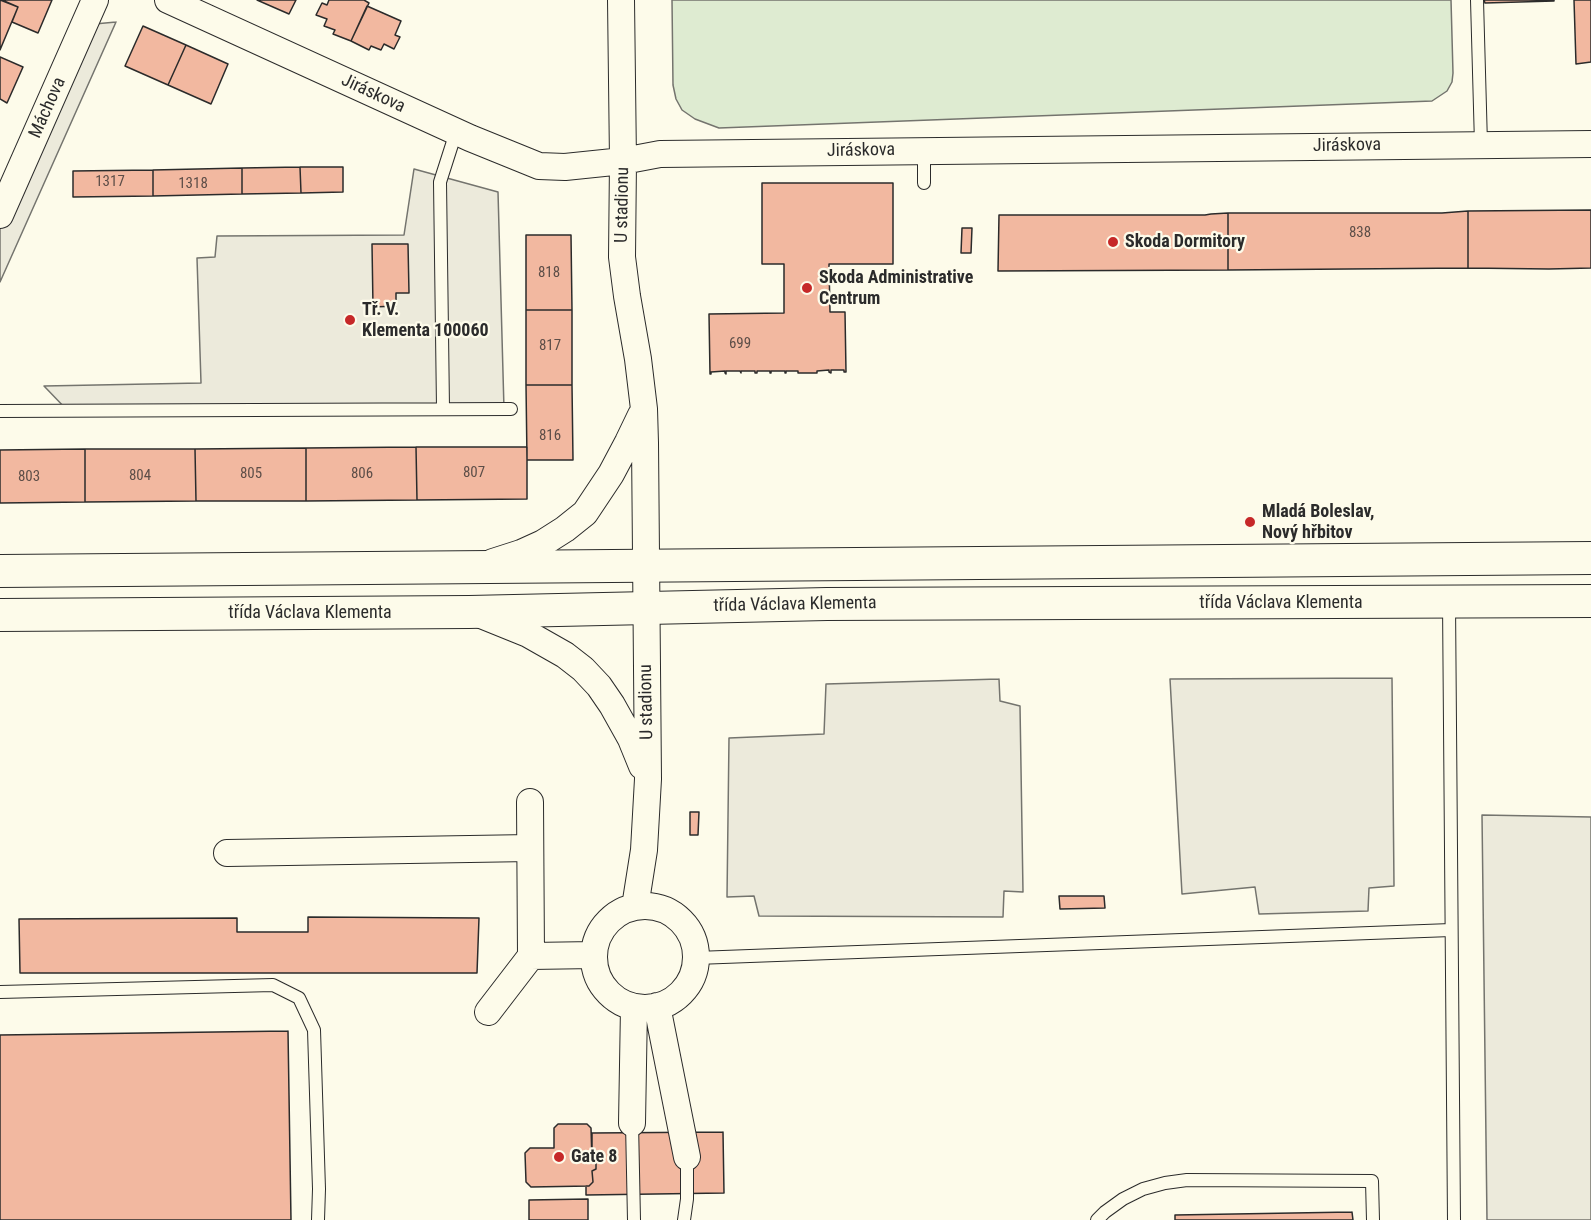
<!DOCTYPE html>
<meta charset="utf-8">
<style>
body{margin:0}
canvas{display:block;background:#fdfbea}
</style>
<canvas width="1591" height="1220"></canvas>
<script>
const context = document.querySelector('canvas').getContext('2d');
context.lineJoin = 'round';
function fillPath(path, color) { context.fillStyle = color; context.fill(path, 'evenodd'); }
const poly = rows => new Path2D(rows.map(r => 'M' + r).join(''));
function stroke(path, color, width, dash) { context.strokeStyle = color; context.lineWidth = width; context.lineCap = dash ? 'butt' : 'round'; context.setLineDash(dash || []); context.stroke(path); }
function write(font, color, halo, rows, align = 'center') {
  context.font = font + ' "Roboto Condensed",sans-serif'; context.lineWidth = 4.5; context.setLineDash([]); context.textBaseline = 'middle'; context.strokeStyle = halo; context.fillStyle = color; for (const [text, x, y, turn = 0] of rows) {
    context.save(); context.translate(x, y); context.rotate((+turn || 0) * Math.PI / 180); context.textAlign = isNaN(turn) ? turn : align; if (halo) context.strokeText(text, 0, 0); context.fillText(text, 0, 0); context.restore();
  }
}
const green = poly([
 [672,0,1451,0,1453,73,1452,82,1447,91,1432,101,719,128,695,119,682,110,676,99,673,85,672,0]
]);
fillPath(green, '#deebd1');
stroke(green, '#74746e', 1.5);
const parking = poly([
 [116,22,0,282,0,221,84,25,116,22],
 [414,169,498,192,504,409,68,411,44,386,201,383,197,258,215,257,217,236,404,235,414,169],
 [1392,678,1394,886,1369,888,1368,911,1259,914,1255,887,1182,894,1170,679,1392,678],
 [999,679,1000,701,1020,706,1023,892,1004,891,1003,917,759,916,754,896,727,897,729,738,824,734,826,684,999,679],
 [1482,815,1591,817,1591,1220,1487,1220,1482,815]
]);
fillPath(parking, '#eceadb');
stroke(parking, '#74746e', 1.5);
const building = poly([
 [0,0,18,7,0,50,0,0],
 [2,0,52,0,38,33,12,22,18,7,2,0],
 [257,0,296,0,289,14,257,0],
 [329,0,364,0,369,3,351,41,333,34,335,30,324,26,327,19,316,15,322,3,327,5,329,0],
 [1484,0,1554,0,1554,1,1485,3,1484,0],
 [1574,0,1591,0,1591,62,1576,64,1574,0],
 [367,6,401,21,395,35,400,37,394,49,384,44,381,50,371,46,369,50,351,41,367,6],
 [143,26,186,45,168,85,125,66,143,26],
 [186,45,228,64,211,104,168,85,186,45],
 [0,57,23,67,7,103,0,99,0,57],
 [300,167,301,193,242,194,242,168,300,167],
 [300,167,343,167,343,192,301,193,300,167],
 [242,168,242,194,153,196,153,170,242,168],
 [153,170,153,196,73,197,73,171,153,170],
 [762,183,893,183,893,264,829,264,830,312,845,312,846,372,844,372,844,370,831,370,831,373,829,372,829,370,817,371,817,373,798,373,798,371,786,371,786,373,785,373,785,371,771,371,771,373,770,373,770,371,757,371,757,373,755,373,755,371,741,371,741,373,740,371,726,371,726,374,725,373,725,371,711,372,711,374,710,374,709,314,784,313,784,264,762,264,762,183],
 [1591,210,1591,268,1549,269,1468,268,1468,211,1591,210],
 [1468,211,1468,268,1228,270,1228,213,1442,213,1468,211],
 [1228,213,1228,270,998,271,999,215,1205,215,1211,214,1228,213],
 [962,228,972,228,971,253,961,253,962,228],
 [526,235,571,235,572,310,526,310,526,235],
 [372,244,408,244,409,293,396,293,396,306,373,307,372,244],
 [526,310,572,310,572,385,526,385,526,310],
 [526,385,572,385,573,460,527,460,526,385],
 [416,447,417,500,306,501,306,448,416,447],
 [416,447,527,447,527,499,417,500,416,447],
 [306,448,306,501,196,501,195,449,306,448],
 [85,449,85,502,0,503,0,450,85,449],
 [85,449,195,449,196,501,85,502,85,449],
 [690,812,699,812,698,835,690,835,690,812],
 [1059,896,1104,896,1105,908,1060,909,1059,896],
 [308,917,479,918,477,973,20,973,19,919,237,918,237,932,308,932,308,917],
 [288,1031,291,1220,0,1220,0,1035,288,1031],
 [558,1124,587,1124,591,1128,592,1161,596,1163,596,1169,592,1171,593,1182,589,1186,531,1187,526,1182,525,1153,530,1148,554,1148,554,1128,558,1124],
 [723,1132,724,1193,586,1195,586,1186,589,1186,593,1182,592,1171,596,1169,596,1163,592,1161,592,1133,723,1132],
 [588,1199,588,1220,529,1220,529,1200,588,1199],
 [1352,1212,1353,1220,1175,1220,1175,1215,1352,1212]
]);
fillPath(building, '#f2b8a0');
stroke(building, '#2b2b2b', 1.5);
const service = poly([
 [1477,0,1481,144],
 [924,183,924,150],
 [443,408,440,182,456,132],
 [0,411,511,409],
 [1449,602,1454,1220],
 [696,958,1451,930],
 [0,992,273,985,299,998,314,1030,319,1189,318,1220],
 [632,1123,634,1220],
 [684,1220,687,1199,687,1157],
 [1097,1220,1105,1212,1123,1199,1143,1189,1165,1183,1187,1180,1372,1181,1373,1220]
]);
const minor = poly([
 [168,0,470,138,539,166,565,167,623,161,660,154,1591,144],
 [621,0,623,161,622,257,627,296,638,359,644,409,645,443,648,779,644,850,635,907],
 [0,215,95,0],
 [493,562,521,553,543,543,565,529,585,513,611,474,628,442,641,415],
 [481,615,528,634,565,655,583,669,599,686,612,705,631,739,642,766],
 [530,802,531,956],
 [227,853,530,848],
 '594 957a51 51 0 1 1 102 0a51 51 0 1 1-102 0Z',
 [657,1006,687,1157],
 [488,1012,531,956,594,955],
 [632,1123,634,1007]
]);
const tertiary = poly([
 [0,571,1591,558],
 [0,615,469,612,827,604,1591,601]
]);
stroke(service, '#2b2b2b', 14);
stroke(minor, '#2b2b2b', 28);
stroke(tertiary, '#2b2b2b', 34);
stroke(service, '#fdfbea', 12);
stroke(minor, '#fdfbea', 26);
stroke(tertiary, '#fdfbea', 32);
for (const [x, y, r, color] of [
 [1113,242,6,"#c62828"],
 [807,288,6,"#c62828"],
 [350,320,6,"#c62828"],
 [1250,522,6,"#c62828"],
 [559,1157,6,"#c62828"]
]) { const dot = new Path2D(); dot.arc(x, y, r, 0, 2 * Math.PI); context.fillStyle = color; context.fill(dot); stroke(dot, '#fdfbea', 2); }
write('15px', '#5d4e48', null, [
 ["1317",110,182],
 ["1318",193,184],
 ["838",1360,233],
 ["818",549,273],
 ["699",740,344],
 ["817",550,346],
 ["816",550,436],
 ["807",474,473],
 ["805",251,474],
 ["806",362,474],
 ["804",140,476],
 ["803",29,477]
]);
write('18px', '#2b2b2b', '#fdfbea', [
 ["Jiráskova",373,94,25],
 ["Máchova",48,108,-66],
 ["Jiráskova",1347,146,-1],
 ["Jiráskova",861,151,-1],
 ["U stadionu",623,205,-89],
 ["třída Václava Klementa",1281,603],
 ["třída Václava Klementa",795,605,-1],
 ["třída Václava Klementa",310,613],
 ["U stadionu",647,702,-91]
]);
write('bold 18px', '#2b2b2b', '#fdfbea', [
 ["Skoda Dormitory",1125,242],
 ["Skoda Administrative",819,278],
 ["Centrum",819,299],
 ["Tř. V.",362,310],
 ["Klementa 100060",362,331],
 ["Mladá Boleslav,",1262,512],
 ["Nový hřbitov",1262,533],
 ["Gate 8",571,1157]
], 'left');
</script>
